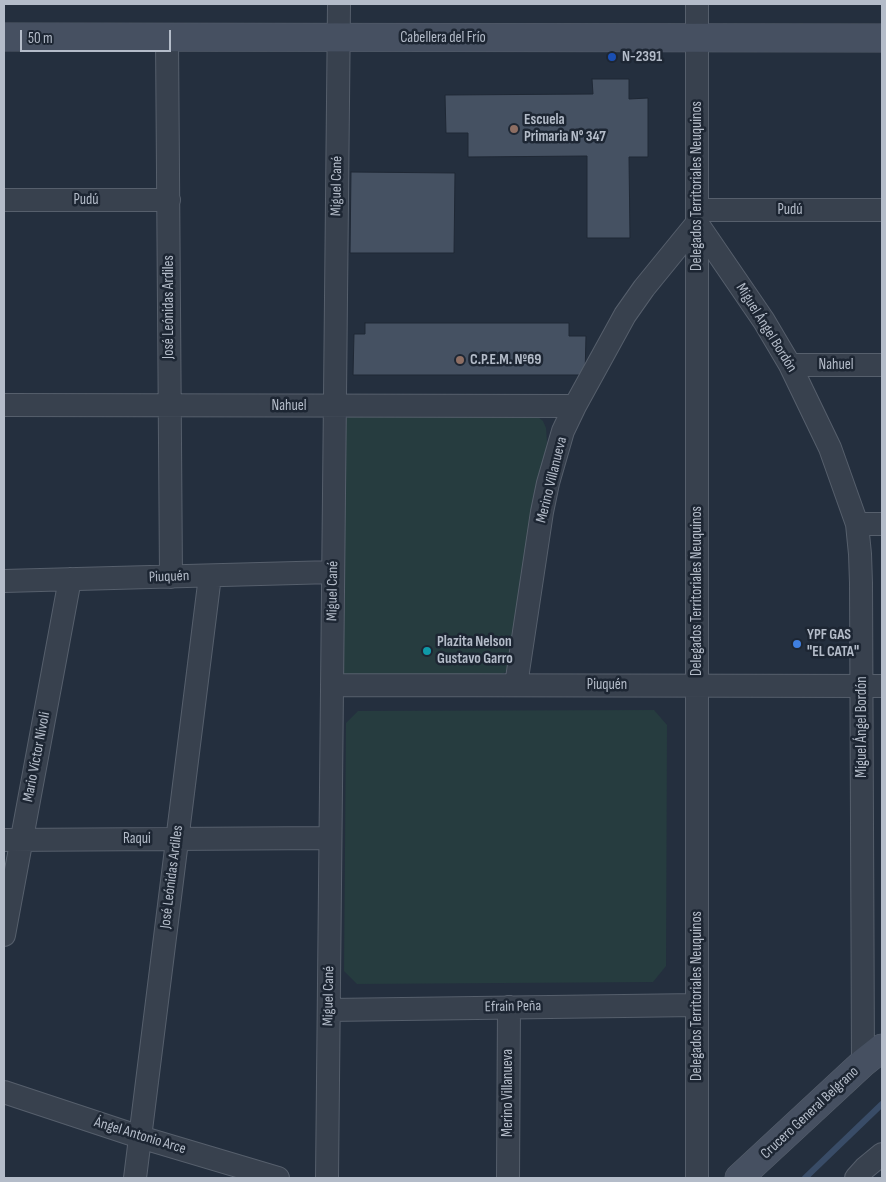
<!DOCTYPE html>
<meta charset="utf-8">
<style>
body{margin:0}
#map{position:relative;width:886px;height:1182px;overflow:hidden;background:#242f3e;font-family:"Sofia Sans Condensed",sans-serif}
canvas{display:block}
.frame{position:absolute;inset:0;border:5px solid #b4bcc9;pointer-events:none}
.scale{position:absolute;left:20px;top:30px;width:151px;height:22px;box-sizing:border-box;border:2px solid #b4bcc9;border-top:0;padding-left:6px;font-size:15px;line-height:18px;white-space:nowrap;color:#b4bcc9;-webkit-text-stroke:4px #1d2633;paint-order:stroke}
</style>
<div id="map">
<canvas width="886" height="1182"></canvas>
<div class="frame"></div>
<div class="scale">50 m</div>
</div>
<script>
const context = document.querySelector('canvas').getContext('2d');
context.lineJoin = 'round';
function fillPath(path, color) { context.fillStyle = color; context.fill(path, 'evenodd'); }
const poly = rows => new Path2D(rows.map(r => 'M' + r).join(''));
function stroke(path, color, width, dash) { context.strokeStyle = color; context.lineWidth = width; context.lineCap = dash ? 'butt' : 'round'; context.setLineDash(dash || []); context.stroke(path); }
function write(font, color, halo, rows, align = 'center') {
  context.font = font + ' "Sofia Sans Condensed",sans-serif'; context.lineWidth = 5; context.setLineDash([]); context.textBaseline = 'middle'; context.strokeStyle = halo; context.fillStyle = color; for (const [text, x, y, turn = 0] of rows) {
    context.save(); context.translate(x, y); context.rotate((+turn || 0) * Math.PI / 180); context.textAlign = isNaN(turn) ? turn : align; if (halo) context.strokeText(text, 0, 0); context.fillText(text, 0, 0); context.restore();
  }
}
fillPath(poly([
 [351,416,538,417,543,421,546,428,547,443,513,656,507,671,501,675,353,678,340,673,344,419],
 [654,710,667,725,666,966,653,982,357,984,344,971,346,723,358,711]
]), '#263c3f');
stroke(poly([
 [805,1178,882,1104]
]), '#394c67', 6);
const building = poly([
 [592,79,629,79,629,99,648,98,648,157,629,157,630,238,587,238,587,156,468,157,468,133,446,133,445,95,593,94,592,79],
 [351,172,455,173,454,253,350,253,351,172],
 [365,323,569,323,569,336,586,336,585,375,353,375,354,334,365,334,365,323]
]);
fillPath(building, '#455162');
stroke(building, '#1f2835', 1);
const street = poly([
 [697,4,697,1178],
 [167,38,171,577],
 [4,200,169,200],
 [697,210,882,210],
 [790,365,882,365],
 [4,405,575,406],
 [857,524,882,524],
 [4,581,333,572],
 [332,685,882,686],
 [516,685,542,512,548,483,563,431,575,406,625,315,644,288,697,223,764,321,790,365,830,448,857,524,860,554,861,583,863,1063],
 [4,840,330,838],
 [4,935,70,579],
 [329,1010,697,1005],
 [4,1092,140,1137,278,1178],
 [135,1178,210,576],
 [327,1178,339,4],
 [508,1178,509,1007],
 [856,1178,865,1168,882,1154]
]);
const secondary = poly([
 [4,37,882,38],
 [739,1178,863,1063,882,1048]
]);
stroke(street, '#565f6c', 24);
stroke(secondary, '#565f6c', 29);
stroke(street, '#38414e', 22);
stroke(secondary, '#465061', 28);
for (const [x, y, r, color] of [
 [612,57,5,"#1a4fb4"],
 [514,129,5,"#8d6e63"],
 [460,360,5,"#8d6e63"],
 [797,644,5,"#3f7fe0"],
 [427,651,5,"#0f9aa8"]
]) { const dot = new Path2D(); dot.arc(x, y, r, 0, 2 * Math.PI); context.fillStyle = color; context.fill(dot); stroke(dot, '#1d2633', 2); }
write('15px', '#b4bcc9', '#1d2633', [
 ["Cabellera del Frío",443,38],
 ["Miguel Cané",337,186,-89],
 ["Delegados Territoriales Neuquinos",697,186,-90],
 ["Pudú",86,200],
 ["Pudú",790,210],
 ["José Leónidas Ardiles",169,307,-90],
 ["Miguel Ángel Bordón",766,328,58],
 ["Nahuel",836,365],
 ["Nahuel",289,406],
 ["Merino Villanueva",552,480,-76],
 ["Piuquén",169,577,-2],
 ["Miguel Cané",333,591,-89],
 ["Delegados Territoriales Neuquinos",697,591,-90],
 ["Piuquén",607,685],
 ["Miguel Ángel Bordón",862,727,-90],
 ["Mario Víctor Nívoli",37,757,-79],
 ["Raqui",137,839],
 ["José Leónidas Ardiles",172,877,-83],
 ["Miguel Cané",329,996,-89],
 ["Delegados Territoriales Neuquinos",697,996,-90],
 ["Efrain Peña",513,1007,-1],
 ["Merino Villanueva",508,1093,-90],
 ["Crucero General Belgrano",810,1113,-43],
 ["Ángel Antonio Arce",140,1136,17]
]);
write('bold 15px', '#b4bcc9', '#1d2633', [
 ["N-2391",622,57],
 ["Escuela",524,120],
 ["Primaria N° 347",524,137],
 ["C.P.E.M. Nº69",470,360],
 ["YPF GAS",807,635],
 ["\"EL CATA\"",807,652],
 ["Plazita Nelson",437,642],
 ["Gustavo Garro",437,659]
], 'left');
</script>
